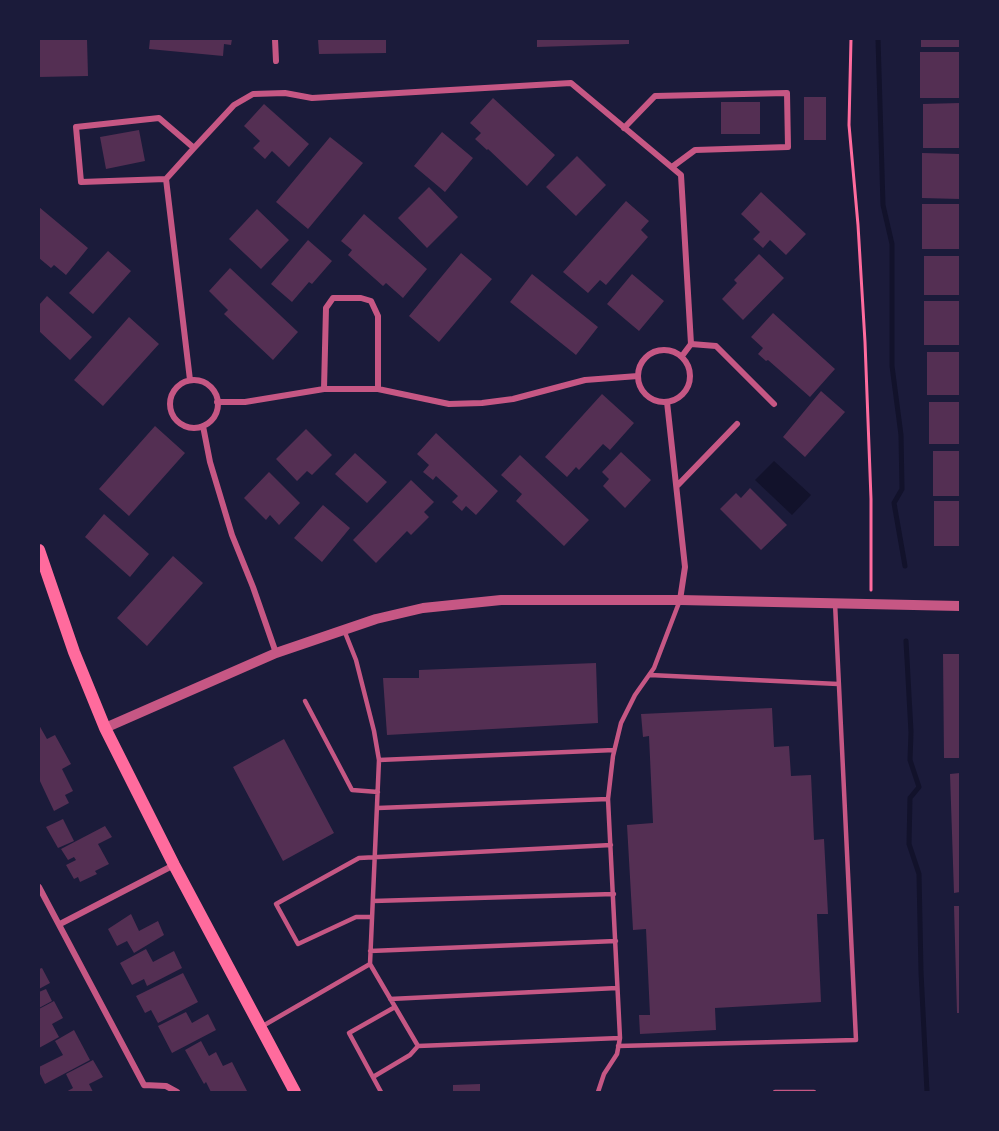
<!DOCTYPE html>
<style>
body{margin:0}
#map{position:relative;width:999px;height:1131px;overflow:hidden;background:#1b1b3a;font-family:Cabin,sans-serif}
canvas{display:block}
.frame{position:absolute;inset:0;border:40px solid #1b1b3a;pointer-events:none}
</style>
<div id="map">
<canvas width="999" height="1131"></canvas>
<div class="frame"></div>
</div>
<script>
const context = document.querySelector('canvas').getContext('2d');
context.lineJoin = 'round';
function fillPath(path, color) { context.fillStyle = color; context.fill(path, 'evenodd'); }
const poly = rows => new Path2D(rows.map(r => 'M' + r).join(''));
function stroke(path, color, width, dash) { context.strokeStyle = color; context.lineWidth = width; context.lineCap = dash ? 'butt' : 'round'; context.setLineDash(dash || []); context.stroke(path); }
fillPath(poly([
 [774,461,811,495,792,515,755,480]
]), '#12122b');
stroke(poly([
 [878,39,883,205,892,244,892,366,901,435,902,489,894,503,905,566],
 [906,641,911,732,910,760,919,787,910,798,909,844,919,874,921,972,927,1092]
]), '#12122b', 5);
fillPath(poly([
 [39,39,87,39,88,76,39,77],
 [150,39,232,39,231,45,224,44,223,56,149,49],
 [318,39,386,39,386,53,319,54],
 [537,39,629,39,629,44,537,47],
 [921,39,960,39,960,47,921,47],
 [920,52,960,52,960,98,920,98],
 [804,97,826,97,826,140,804,140],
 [493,98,555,155,527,186,488,149,487,150,475,139,481,133,470,123],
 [721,102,760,102,760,134,721,134],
 [960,103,960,148,923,148,923,104],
 [264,104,309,144,289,167,272,151,265,159,253,148,260,141,244,126],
 [139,130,145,161,106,169,100,137],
 [442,132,473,158,445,192,414,166],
 [330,137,363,163,308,229,276,202],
 [922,153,960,154,960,199,922,198],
 [577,156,606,185,576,216,546,187],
 [429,187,458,217,427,248,398,218],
 [761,192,806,234,786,255,770,240,763,248,753,239,760,232,741,214],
 [626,201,649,221,641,230,648,237,606,285,600,280,588,293,563,272],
 [922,204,960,204,960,249,922,249],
 [39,207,88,248,66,275,54,265,51,268,39,258],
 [257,209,289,240,261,269,229,239],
 [364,214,427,269,403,298,386,283,383,286,348,255,352,250,341,241],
 [308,240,332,261,312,284,309,282,292,302,271,284],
 [108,251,131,271,93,314,69,293],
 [461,253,492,279,439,342,409,316],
 [759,254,784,278,743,320,722,299,737,283,734,280],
 [924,256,960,256,960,295,924,295],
 [230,268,298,332,273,360,224,314,228,310,209,291],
 [532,274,598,327,576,355,510,302],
 [632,274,664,301,639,331,607,304],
 [47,296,92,337,70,360,39,331,39,305],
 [924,301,960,301,960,345,924,345],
 [773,313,835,369,810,397,768,360,766,361,758,354,763,348,751,337],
 [129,317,159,344,103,406,74,380],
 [927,352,960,352,960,395,927,395],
 [821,391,845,412,805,457,783,437],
 [602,394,634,423,610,450,603,444,579,470,576,467,567,477,545,457],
 [929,402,960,402,960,444,929,444],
 [155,426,185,453,129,516,99,489],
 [306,429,332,455,312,475,307,471,297,481,276,459],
 [436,433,498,491,476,515,466,506,462,511,452,502,458,496,436,476,433,480,423,472,429,465,417,454],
 [933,451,960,451,960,496,933,496],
 [621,452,651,480,625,508,603,486,609,479,602,472],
 [355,453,387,482,367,503,335,474],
 [520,455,589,520,564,546,516,501,522,494,501,475],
 [269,472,300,503,279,525,270,515,266,520,244,498],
 [411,480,434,502,424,512,429,517,411,535,407,531,376,563,353,540],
 [750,488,787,525,761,550,720,509,736,493,741,498],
 [934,501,960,501,960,546,934,546],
 [323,505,350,528,322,562,294,538],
 [104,514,149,554,130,577,85,537],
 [173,556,203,583,147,646,117,618],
 [943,654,960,654,960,758,944,758],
 [596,663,598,723,387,735,383,678,419,678,419,670],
 [772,708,774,747,789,746,791,776,811,775,814,840,824,839,828,914,817,914,821,1002,715,1008,716,1030,640,1034,639,1015,650,1015,646,929,633,930,627,825,653,823,649,736,643,737,641,714],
 [39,725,47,739,55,735,71,764,62,769,73,791,65,795,69,803,54,811,39,779],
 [284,739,334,833,283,861,233,767],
 [960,773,960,892,954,893,950,774],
 [63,819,74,841,58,848,46,827],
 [105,826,112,837,98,844,109,864,95,871,97,874,80,882,78,877,74,879,66,865,76,860,74,857,68,860,61,849],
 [954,906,960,906,960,1013,957,1013],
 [131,914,139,931,158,921,164,935,134,953,127,941,117,946,108,929],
 [146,949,153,962,174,951,182,968,147,986,144,979,132,985,120,963],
 [42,968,50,983,39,989,39,969],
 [183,973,198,1002,158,1023,151,1010,145,1013,136,996],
 [46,989,52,1001,39,1008,39,992],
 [54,1001,63,1018,52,1024,59,1037,39,1048,39,1009],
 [186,1012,192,1023,208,1014,216,1030,172,1053,158,1026],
 [74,1030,90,1060,45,1084,39,1072,39,1067,63,1055,55,1041],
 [201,1041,209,1056,216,1052,223,1066,232,1062,247,1091,211,1092,206,1082,204,1084,185,1050],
 [93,1060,103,1077,89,1084,93,1092,66,1092,73,1088,66,1074],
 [480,1084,480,1092,453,1092,453,1085]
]), '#542f53');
stroke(poly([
 [851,39,849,125,858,225,865,342,871,499,871,590]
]), '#ff6b9d', 3);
stroke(poly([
 [344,630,356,660,374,731,379,760,370,964,418,1046,620,1038],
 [650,675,838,684],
 [305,701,352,790,378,792],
 [379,760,614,750],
 [378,808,608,799],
 [373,901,614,894],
 [372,917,356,917,298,944,276,904,359,858,611,845],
 [370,951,616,941],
 [390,999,617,988],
 [261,1027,370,964],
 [618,1046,856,1040,835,603],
 [373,1077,410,1055,418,1046],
 [381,1092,349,1033,395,1007],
 [598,1092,604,1074,617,1054,620,1038,608,799,613,756,621,723,635,695,654,668,680,600],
 [775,1092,814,1092]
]), '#c65784', 4.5);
stroke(poly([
 [275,39,276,61],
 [624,128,655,96,787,93,788,147,695,150,672,167],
 [194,148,159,118,76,127,81,182,166,179,194,148,234,105,253,94,285,93,312,98,571,83,681,175,691,344,682,356],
 [166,179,190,380],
 [691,344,716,346,774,404],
 '638 376a26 26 0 1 1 52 0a26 26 0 1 1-52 0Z',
 '170 404a24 24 0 1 1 48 0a24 24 0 1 1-48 0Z',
 [324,389,326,308,333,298,361,298,371,301,378,316,378,389],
 [217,402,245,402,324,389,378,389,449,404,482,403,513,399,585,380,638,376],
 [667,402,685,567,680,600],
 [203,426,210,462,232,535,253,587,276,653],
 [677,486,737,424],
 [39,887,144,1085],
 [60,924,174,865],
 [144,1085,166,1086,177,1092]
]), '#c65784', 6);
stroke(poly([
 [105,728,276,653,376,619,423,608,501,600,680,600,960,606]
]), '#c65784', 10);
stroke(poly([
 [39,550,74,652,105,728,174,865,295,1092]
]), '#ff6b9d', 12);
</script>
